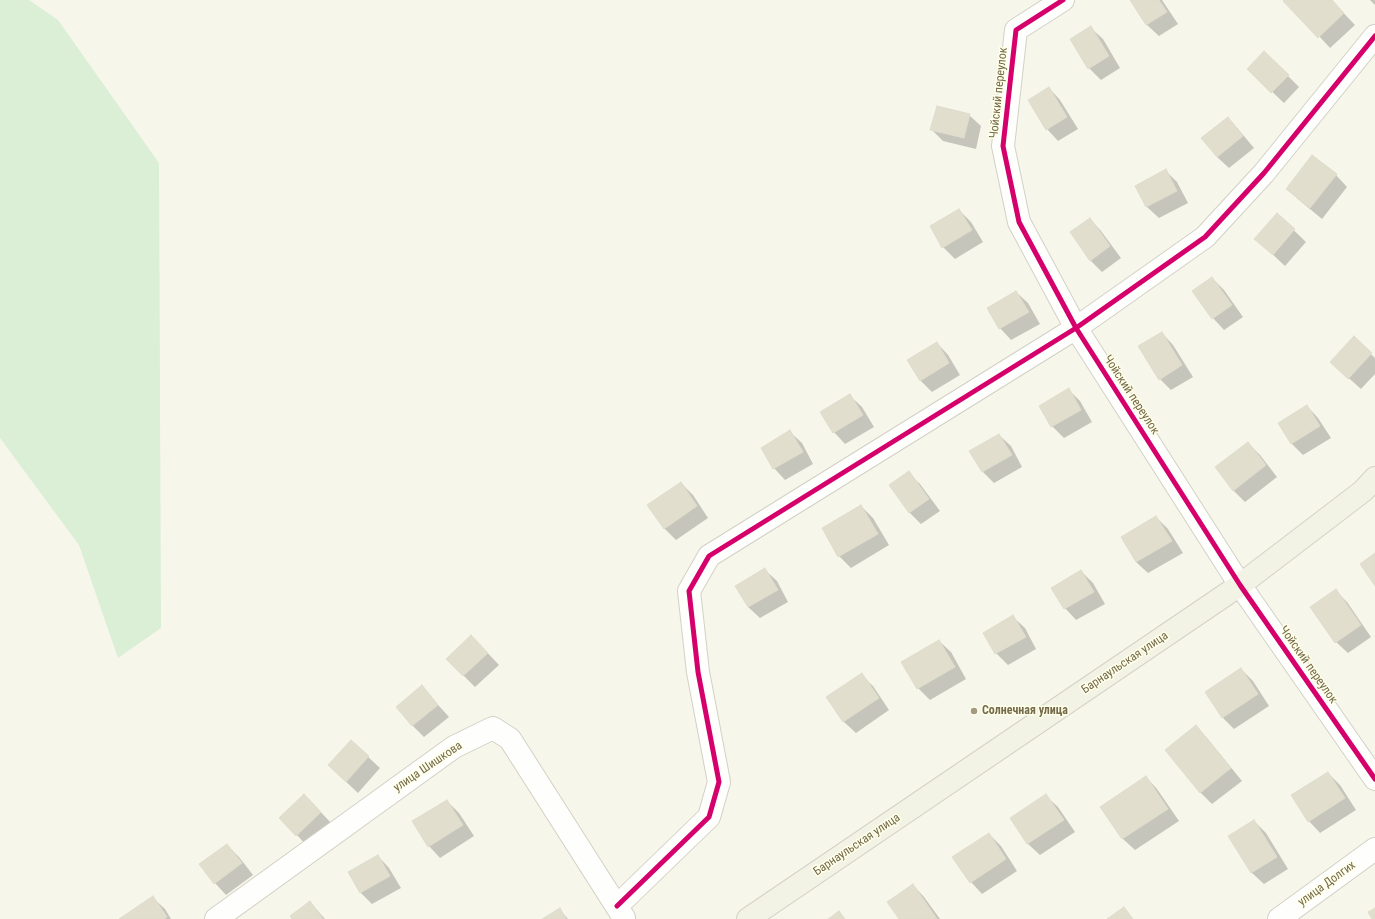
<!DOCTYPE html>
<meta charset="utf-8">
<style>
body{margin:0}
canvas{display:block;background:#f6f6ea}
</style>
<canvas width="1375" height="919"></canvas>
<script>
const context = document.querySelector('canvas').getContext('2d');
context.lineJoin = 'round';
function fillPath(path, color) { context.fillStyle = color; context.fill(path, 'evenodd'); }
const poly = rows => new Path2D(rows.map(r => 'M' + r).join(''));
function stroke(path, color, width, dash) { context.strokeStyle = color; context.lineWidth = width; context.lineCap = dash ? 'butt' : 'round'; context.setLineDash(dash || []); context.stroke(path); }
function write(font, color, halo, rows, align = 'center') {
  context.font = font + ' "Roboto Condensed",sans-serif'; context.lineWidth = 3; context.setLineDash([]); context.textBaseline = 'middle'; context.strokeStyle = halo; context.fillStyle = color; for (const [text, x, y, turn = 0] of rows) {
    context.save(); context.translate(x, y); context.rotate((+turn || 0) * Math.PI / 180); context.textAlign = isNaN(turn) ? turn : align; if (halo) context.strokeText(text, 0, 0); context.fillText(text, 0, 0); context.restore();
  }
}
fillPath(poly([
 [0,0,29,0,58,20,159,163,161,628,118,658,79,545,0,438]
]), '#daefd5');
fillPath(poly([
 [1131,0,1162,0,1178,24,1159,36,1147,25],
 [1286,0,1331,0,1355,25,1330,48],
 [1370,0,1375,0,1375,5],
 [1091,28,1103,39,1120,68,1101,80,1089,68],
 [1264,52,1299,87,1284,103,1248,69],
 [1049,88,1060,100,1078,129,1058,141,1047,129],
 [969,115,981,126,976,149,943,141,932,130],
 [1228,118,1239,130,1254,148,1229,168,1217,157,1203,139],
 [1165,170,1177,182,1188,203,1159,218,1147,207,1136,186],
 [1336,175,1347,187,1322,219,1299,200,1287,189],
 [959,210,971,222,983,242,955,259,943,247],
 [1277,214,1306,242,1285,266,1256,239],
 [1090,219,1101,231,1121,258,1102,272,1090,260],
 [1212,278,1224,290,1243,317,1224,330,1213,318],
 [1016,292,1028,303,1040,324,1011,340,1000,328],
 [1162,333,1173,345,1193,377,1171,390,1160,379],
 [1354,338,1375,358,1375,374,1361,389,1343,373],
 [937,343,948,355,960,375,932,392,920,380],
 [1069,390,1080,401,1092,422,1064,438,1052,426,1040,406],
 [850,396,862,407,874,427,845,444,834,432],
 [1307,406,1318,418,1331,438,1303,455,1291,443],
 [790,432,802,443,813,464,785,480,774,468],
 [999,435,1011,446,1022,467,994,483,983,472],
 [1248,443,1260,455,1277,477,1245,502,1233,490],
 [908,473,920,484,940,511,921,524,910,513,890,486],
 [681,483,693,495,708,518,676,540,664,528],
 [861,506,873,518,889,545,851,568,839,556],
 [1156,517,1168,529,1183,553,1148,573,1136,562],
 [765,570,777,581,788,602,760,618,748,607],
 [1081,571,1093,583,1105,604,1076,620,1065,608],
 [1335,590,1347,602,1371,637,1348,653,1336,642],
 [1013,617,1025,628,1036,649,1008,665,996,653,985,633],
 [939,641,951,652,966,679,930,700,918,688],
 [483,648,499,665,475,687,447,659],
 [1241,669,1253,681,1269,706,1234,729,1223,718],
 [861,675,873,686,889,710,856,733,844,722,828,697],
 [422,687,449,717,424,737,413,726],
 [1196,726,1207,738,1242,781,1212,804,1200,792],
 [351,741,380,768,358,793,341,777],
 [1328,773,1340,785,1356,810,1320,833,1309,821],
 [1146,777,1157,789,1179,821,1135,850,1123,839,1102,807],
 [1046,796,1058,807,1075,832,1040,855,1028,844,1011,818],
 [447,801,459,813,474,836,440,858,429,846],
 [316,807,332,824,308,847,297,835],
 [1254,821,1266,833,1288,869,1264,884,1252,873,1229,836],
 [989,834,1001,846,1017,871,982,894,971,882],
 [227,845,239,857,253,875,226,895,215,883],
 [378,856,389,868,401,888,372,904,361,893,349,873],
 [913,885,924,897,940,919,901,919],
 [153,898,165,909,171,919,121,919],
 [310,902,325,919,293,919],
 [560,910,568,919,544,919]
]), '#0003');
const building = poly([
 [1130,0,1159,0,1167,12,1146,25,1130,0],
 [1284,0,1332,0,1344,13,1318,38,1283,1,1284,0],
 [1091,26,1109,56,1088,69,1070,39,1091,26],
 [1264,51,1289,75,1271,93,1247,69,1264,51],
 [1049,87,1067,117,1046,130,1028,100,1049,87],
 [937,106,970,114,964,138,930,130,937,106],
 [1228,117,1243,136,1217,157,1201,138,1228,117],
 [1312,155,1337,174,1310,208,1286,189,1312,155],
 [1166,169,1177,191,1146,207,1135,186,1166,169],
 [959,209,972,230,942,248,930,226,959,209],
 [1277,213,1295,229,1273,255,1254,239,1277,213],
 [1090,218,1110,246,1090,261,1070,232,1090,218],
 [1212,277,1232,305,1212,319,1192,291,1212,277],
 [1016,291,1029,312,999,329,987,308,1016,291],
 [1162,332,1182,365,1159,380,1138,346,1162,332],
 [1354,336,1372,353,1348,379,1330,362,1354,336],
 [937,342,949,363,920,381,907,360,937,342],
 [1069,388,1081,410,1051,427,1039,406,1069,388],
 [850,394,863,415,833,433,820,412,850,394],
 [1307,405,1320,426,1291,444,1278,423,1307,405],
 [790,430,803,452,773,469,761,448,790,430],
 [999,434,1012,455,982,472,969,451,999,434],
 [1248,442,1266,465,1233,491,1215,467,1248,442],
 [909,471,929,499,909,513,889,485,909,471],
 [681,482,697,506,664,529,647,505,681,482],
 [861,505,878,534,838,557,822,528,861,505],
 [1156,516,1172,541,1136,562,1121,537,1156,516],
 [1375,553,1375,586,1360,564,1375,553],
 [765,568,778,590,748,607,735,586,765,568],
 [1081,570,1094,592,1064,609,1051,588,1081,570],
 [1336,589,1361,625,1335,643,1310,607,1336,589],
 [1013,615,1026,637,995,654,983,633,1013,615],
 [471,635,488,653,463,676,446,659,471,635],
 [939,640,955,667,917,689,901,662,939,640],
 [1241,668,1258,694,1222,718,1205,692,1241,668],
 [862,673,879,698,843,722,826,697,862,673],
 [422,685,438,705,412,726,396,707,422,685],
 [1196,725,1231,768,1200,793,1165,750,1196,725],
 [351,740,369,756,346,782,328,765,351,740],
 [1328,772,1345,798,1308,822,1291,795,1328,772],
 [1146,776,1168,809,1122,839,1100,807,1146,776],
 [304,794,321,812,296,836,279,818,304,794],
 [1046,794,1064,820,1027,844,1010,818,1046,794],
 [447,800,463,825,428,847,412,821,447,800],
 [1254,820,1277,857,1251,873,1228,836,1254,820],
 [989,833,1006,859,970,883,952,857,989,833],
 [227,844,242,863,214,884,199,864,227,844],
 [378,855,390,876,360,893,348,872,378,855],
 [913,884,937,919,899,919,887,902,913,884],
 [153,896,167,917,164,919,119,919,153,896],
 [310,901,323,919,292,919,290,916,310,901],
 [1124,907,1133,919,1107,919,1124,907],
 [560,908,566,919,542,919,560,908],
 [1375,908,1375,919,1372,919,1368,912,1375,908],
 [839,911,845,919,828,919,839,911]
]);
fillPath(building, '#e1dece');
stroke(building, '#dfdccc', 1);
const street = poly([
 [1063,0,1016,30,1003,146,1019,222,1076,328,1240,585,1375,779],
 [617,906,709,817,719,782,698,672,689,591,709,556,1076,328,1205,237,1264,173,1375,36],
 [216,919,454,747,493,728,510,739,624,918],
 [1279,919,1375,849]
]);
const primary = poly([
 [748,919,1240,585,1363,491,1375,478]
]);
stroke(street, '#d3d1c5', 24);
stroke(primary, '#d5d2c6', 24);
stroke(street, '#fefefc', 22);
stroke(primary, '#f2f2e5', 22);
stroke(poly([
 [1063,0,1016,30,1003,146,1019,222,1076,328,1240,585,1375,779],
 [617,906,709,817,719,782,698,672,689,591,709,556,1076,328,1205,237,1264,173,1375,36]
]), '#d6006c', 5);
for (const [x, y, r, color] of [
 [974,711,4,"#a29b82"]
]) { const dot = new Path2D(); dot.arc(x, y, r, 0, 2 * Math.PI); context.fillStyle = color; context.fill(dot); stroke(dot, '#ffffea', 1.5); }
write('12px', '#746a4a', '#ffffea', [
 ["Чойский переулок",999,93,-84],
 ["Чойский переулок",1131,395,57],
 ["Барнаульская улица",1125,663,-34],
 ["Чойский переулок",1308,665,55],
 ["улица Шишкова",428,767,-34],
 ["Барнаульская улица",857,845,-34],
 ["улица Долгих",1327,884,-36]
]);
write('bold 12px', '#746a4a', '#ffffea', [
 ["Солнечная улица",982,711]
], 'left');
</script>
